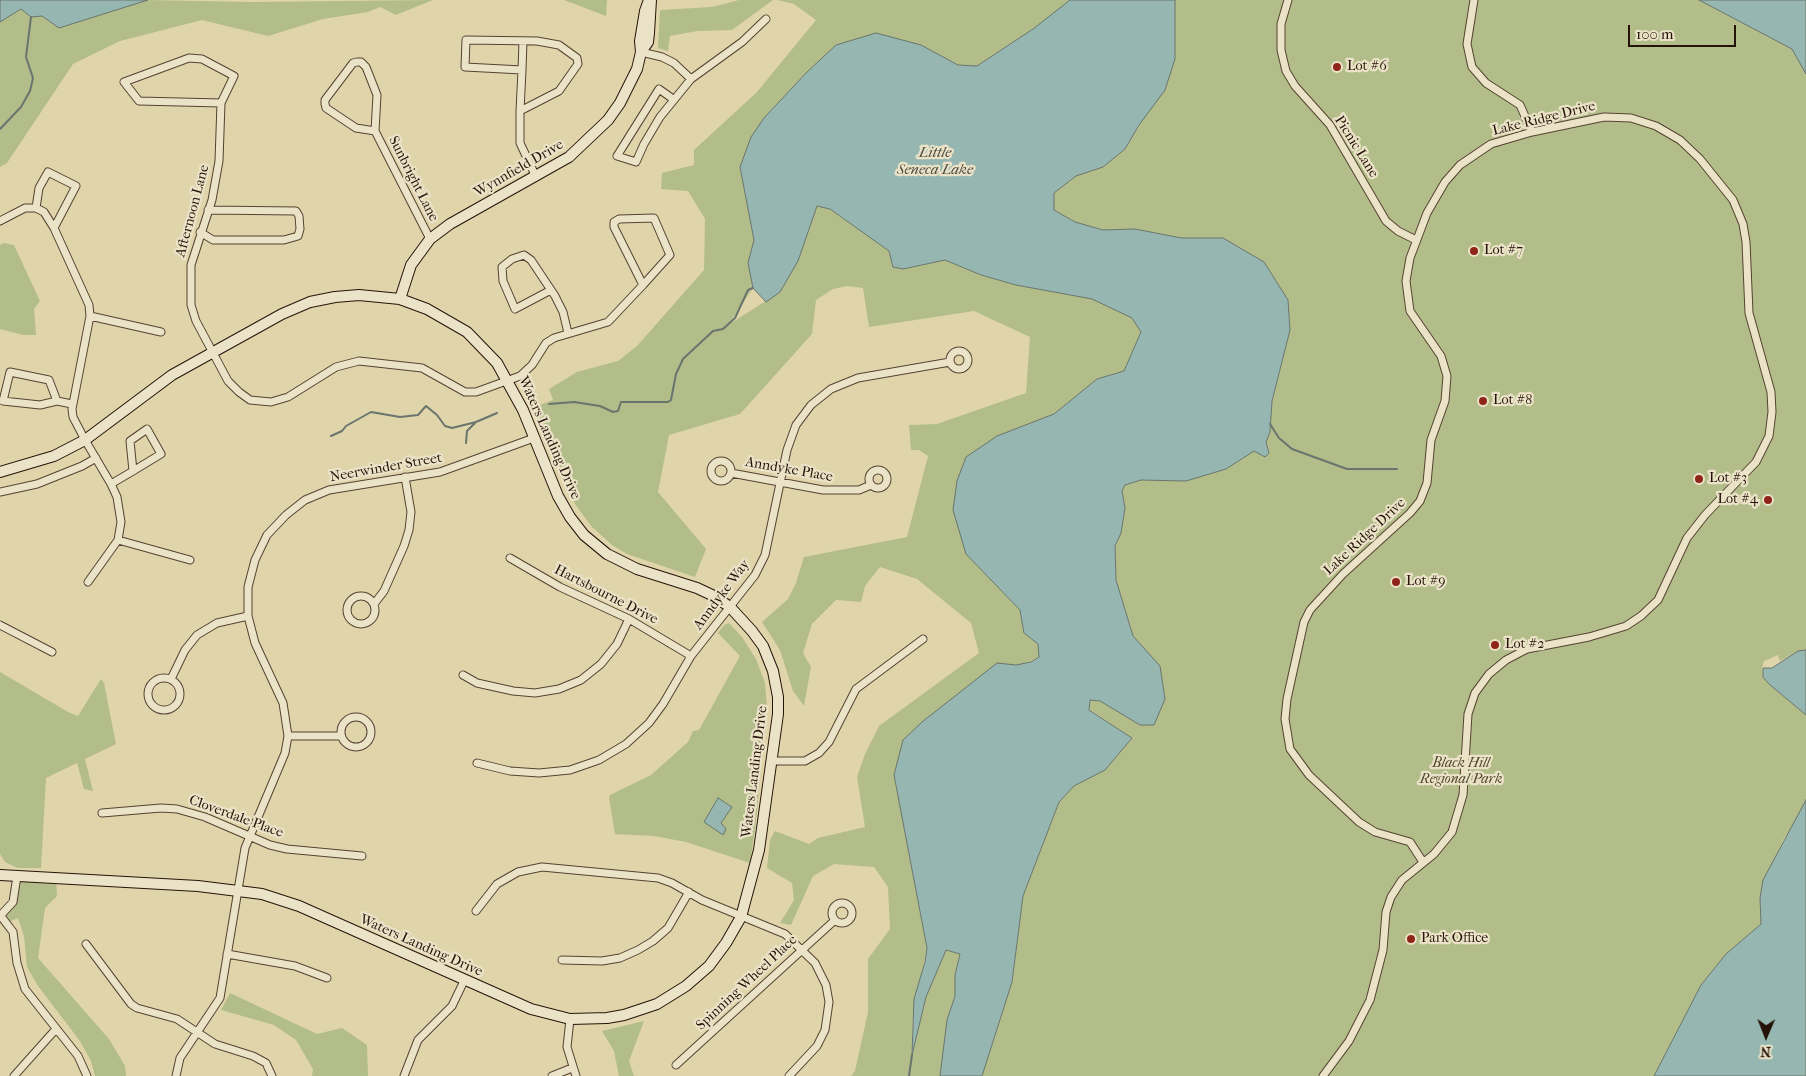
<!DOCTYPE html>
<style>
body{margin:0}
#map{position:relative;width:1806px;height:1076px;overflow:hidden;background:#e0d4ab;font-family:"IM FELL French Canon",serif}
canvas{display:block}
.north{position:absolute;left:1741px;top:1011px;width:50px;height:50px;-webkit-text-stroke:4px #ebe3c8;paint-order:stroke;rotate:181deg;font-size:14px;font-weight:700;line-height:20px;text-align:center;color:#251308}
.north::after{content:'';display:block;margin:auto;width:18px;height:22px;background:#251308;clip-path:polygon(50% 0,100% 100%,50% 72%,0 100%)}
.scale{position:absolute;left:1628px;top:25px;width:108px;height:22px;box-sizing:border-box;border:2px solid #251308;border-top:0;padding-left:6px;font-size:15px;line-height:18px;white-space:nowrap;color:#251308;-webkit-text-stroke:4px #ebe3c8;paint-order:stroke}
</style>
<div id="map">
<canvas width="1806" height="1076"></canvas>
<div class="north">N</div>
<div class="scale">100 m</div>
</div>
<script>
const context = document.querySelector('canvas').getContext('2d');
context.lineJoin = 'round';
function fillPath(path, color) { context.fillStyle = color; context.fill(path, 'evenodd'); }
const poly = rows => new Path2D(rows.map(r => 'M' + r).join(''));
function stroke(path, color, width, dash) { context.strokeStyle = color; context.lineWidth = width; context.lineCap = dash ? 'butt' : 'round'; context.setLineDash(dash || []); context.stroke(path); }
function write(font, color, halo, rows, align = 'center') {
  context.font = font + ' "IM FELL French Canon",serif'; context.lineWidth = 4.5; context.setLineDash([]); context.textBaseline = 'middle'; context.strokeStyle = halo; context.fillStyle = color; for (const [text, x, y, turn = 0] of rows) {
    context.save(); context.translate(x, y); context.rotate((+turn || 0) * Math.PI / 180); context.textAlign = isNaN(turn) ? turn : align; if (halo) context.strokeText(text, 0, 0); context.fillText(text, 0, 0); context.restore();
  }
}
fillPath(poly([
 [144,0,253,2,433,0,396,15,380,7,368,12,323,19,268,36,202,20,120,41,73,64,7,163,0,167,0,22,21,9,31,17],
 [564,0,607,0,606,16],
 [739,0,773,0,732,30,697,31,670,36,668,51,658,48,660,10,712,7],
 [777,0,1070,0,1063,10,977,66,958,65,921,45,836,45,807,72,764,118,740,167,755,240,748,263,753,288,728,325,780,292,817,206,830,209,889,251,903,269,945,260,980,275,1016,285,1092,299,1132,318,1141,332,1124,371,1097,379,1054,414,1023,426,997,440,966,554,1020,610,1024,633,1038,644,1039,657,1027,663,894,775,927,948,913,1015,912,1051,926,997,946,950,960,954,955,975,955,996,947,1020,940,1076,851,1076,855,1071,868,1012,868,959,890,929,888,887,874,867,834,864,813,876,791,925,780,923,794,900,792,883,767,868,770,840,775,831,809,844,818,838,865,827,857,777,865,754,879,726,979,653,971,623,917,579,880,567,865,586,861,602,836,600,812,624,803,653,811,667,804,706,793,691,780,650,762,622,788,599,796,583,804,557,907,537,928,456,919,450,911,450,909,425,937,424,1026,393,1030,337,974,311,869,327,863,288,847,286,833,289,816,300,812,334,740,414,669,435,658,492,706,549,695,577,627,554,612,545,592,527,575,504,534,407,553,400,549,389,577,372,618,361,637,346,704,270,705,219,688,191,661,189,662,173,694,165,694,150,757,92,816,20,794,4],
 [1175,0,1699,0,1792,49,1806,74,1806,650,1798,651,1780,661,1778,655,1764,661,1762,668,1763,677,1769,684,1806,715,1806,800,1793,826,1783,840,1760,898,1761,924,1726,954,1701,985,1654,1076,982,1076,1012,982,1023,896,1059,802,1074,786,1105,770,1132,738,1089,709,1090,700,1100,701,1140,725,1144,649,1133,636,1116,580,1115,546,1121,533,1125,508,1122,491,1125,485,1141,480,1186,481,1226,469,1254,451,1269,453,1266,442,1270,432,1272,401,1290,330,1288,300,1264,262,1220,238,1181,238,1135,229,1103,230,1075,222,1054,210,1054,193,1076,176,1103,167,1125,149,1139,125,1174,23],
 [4,243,14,245,40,301,34,309,36,335,23,335,0,329,0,245],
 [729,623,742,637,756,659,765,683,767,708,756,822,750,863,686,842,654,836,615,834,609,798,610,795,651,775,688,742,693,731,699,730,740,656,718,633,724,625],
 [0,672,68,712,78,716,101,679,104,683,116,744,85,759,93,791,84,789,77,763,46,778,41,868,18,868,5,862,0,854],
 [17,876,56,878,57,896,45,908,38,958,109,1039,125,1066,126,1076,95,1076,91,1061,80,1041,38,986,27,967,24,936,18,918,7,923,0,916,13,902],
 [230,993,317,1034,342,1028,367,1045,368,1076,312,1076,313,1069,296,1040,274,1025,221,1010],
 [644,1021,629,1061,634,1076,619,1076,614,1051,602,1031]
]), '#b2bd89');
const water = poly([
 [0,0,148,0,59,28,42,16,31,17,21,9,0,22,0,0],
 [1070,0,1175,0,1175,59,1165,90,1139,125,1125,149,1103,167,1076,176,1054,193,1054,210,1075,222,1103,230,1135,229,1181,238,1223,238,1264,262,1288,300,1290,330,1272,401,1270,432,1266,442,1269,453,1265,457,1254,451,1226,469,1186,481,1141,480,1125,485,1122,491,1125,508,1121,533,1115,546,1116,580,1133,636,1160,666,1165,699,1154,725,1140,725,1100,701,1090,700,1089,710,1132,738,1105,770,1074,786,1059,802,1023,896,1012,982,982,1076,940,1076,947,1020,955,996,955,975,960,954,946,950,926,997,912,1055,914,999,925,962,927,948,894,775,903,740,922,722,997,663,1016,665,1031,662,1039,657,1038,644,1024,633,1020,610,966,554,953,510,957,481,966,457,997,436,1054,414,1097,379,1124,371,1141,332,1132,318,1092,299,1016,285,981,275,945,260,903,269,893,267,889,251,830,209,817,206,798,261,780,292,766,302,753,288,748,263,754,240,740,167,751,137,764,118,807,72,836,45,876,33,921,45,958,65,977,66,1033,29,1070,0],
 [1699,0,1806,0,1806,74,1792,49,1699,0],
 [1806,650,1806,715,1769,684,1763,677,1763,668,1772,668,1798,651,1806,650],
 [718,798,732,807,721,823,726,829,723,835,704,822,718,798],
 [1806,800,1806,1076,1654,1076,1701,985,1726,954,1761,924,1760,898,1763,880,1806,800]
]);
fillPath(water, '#96b7b1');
stroke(water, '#69756d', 1);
stroke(poly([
 [0,129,21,107,30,91,33,78,26,57,31,17],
 [549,404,574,402,600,406,613,412,618,411,621,402,668,402,671,400,676,374,683,359,713,331,723,329,735,318,748,290,753,288],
 [1270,424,1279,438,1292,449,1347,469,1397,469],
 [331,436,342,431,346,426,371,412,400,417,418,415,426,406,437,415,445,426,452,428,476,422,497,413],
 [466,443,467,431,475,423],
 [909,1076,912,1055]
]), '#69756d', 2);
const street = poly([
 [1288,0,1281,24,1281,50,1286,71,1295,86,1330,125,1386,221,1398,231,1416,240],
 [1474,0,1467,44,1472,67,1486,83,1520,105,1532,132],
 [641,52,662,57,674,63,691,79],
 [522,70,523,41],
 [673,99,659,89,617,156,636,162,644,144,660,117,691,79,742,42,766,19],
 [221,103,139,101,124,82,189,58,202,59,234,76,221,103,219,161,212,200,191,265,191,305,196,321,228,381,239,392,250,400,271,402,288,397,336,367,359,361,422,368,465,392,476,392,520,376,532,365,546,343,554,338,608,322,643,285,670,255,654,218,619,219,614,222,614,227,643,285],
 [520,111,522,70,465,67,466,40,537,41,559,45,577,58,578,64,559,91,520,111,520,143,536,177],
 [375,131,356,128,326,108,325,104,325,100,353,63,357,62,361,62,366,67,377,95,375,131,430,239],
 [36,208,39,188,48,172,76,186,54,228],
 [0,221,25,208,36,208,44,212,54,228,89,305,90,316,72,409,73,417,85,440,111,484,117,497,121,522,118,540,88,582],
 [200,232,213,240,284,240,298,236,300,229,299,216,296,211,208,210],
 [551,290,515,309,503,281,502,267,512,259,524,255,531,260,555,296,563,312,568,333],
 [90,316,161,332],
 '950 360a9 9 0 1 1 18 0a9 9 0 1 1-18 0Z',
 [57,401,49,380,10,372,3,401,40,405,57,401,72,404],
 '711 471a10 10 0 1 1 20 0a10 10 0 1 1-20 0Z',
 '869 479a9 9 0 1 1 18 0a9 9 0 1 1-18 0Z',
 [731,473,823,490,859,490,871,485],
 [111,484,133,471,161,454,147,429,130,441,133,471],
 [0,492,37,484,82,466,96,458],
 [118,540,190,560],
 [510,558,560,587,629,619,691,656],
 '347 610a14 14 0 1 1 28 0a14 14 0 1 1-28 0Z',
 [374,604,384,591,404,546,409,530,411,512,405,477],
 [0,625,52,652],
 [463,675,477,683,513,691,535,693,559,689,581,680,601,664,617,644,629,619],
 '148 694a16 16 0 1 1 32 0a16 16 0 1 1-32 0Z',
 [171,679,185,650,197,635,217,623,248,616],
 '341 732a15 15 0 1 1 30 0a15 15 0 1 1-30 0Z',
 [288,736,341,736],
 [773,761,805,761,819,753,829,742,856,689,923,639],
 [477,763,510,771,539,773,570,770,599,760,626,744,649,723,663,704,691,656,755,575,765,555,787,450,796,425,811,405,831,389,858,378,950,362],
 [102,813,161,808,177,809,205,817,270,845,287,849,362,856],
 '832 913a10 10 0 1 1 20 0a10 10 0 1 1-20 0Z',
 [476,911,497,884,518,872,542,867,658,878,672,883,702,900,785,934,815,963,826,985,829,1002,825,1030,817,1046,789,1076],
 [0,915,13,932,17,963,25,989,78,1056,87,1076],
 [0,916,13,902,17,876],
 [86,944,131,1004,137,1008,177,1019,215,1044,253,1056,266,1063,272,1076],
 [227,954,295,966,327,978],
 [562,960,602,961,620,958,638,950,653,941,668,928,689,892],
 [570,1019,567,1047,576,1076],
 [676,1065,835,920],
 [14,1076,56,1029],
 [176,1076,180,1058,220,998,245,848,285,753,288,736,283,703,255,643,248,616,248,587,255,560,267,535,286,515,305,500,329,490,440,472,534,438],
 [404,1076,418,1040,452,1006,464,981],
 [552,1076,572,1068],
 [1323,1076,1349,1041,1370,1000,1383,950,1386,912,1391,897,1402,880,1434,854,1452,832,1463,795,1468,714,1475,693,1489,674,1506,660,1527,649,1589,637,1626,626,1641,616,1658,600,1687,538,1705,515,1756,462,1769,436,1772,412,1771,392,1749,313,1746,242,1743,224,1733,200,1700,159,1680,140,1656,126,1631,118,1604,117,1532,132,1491,144,1460,165,1445,182,1427,213,1410,258,1406,281,1410,311,1441,356,1447,376,1445,401,1431,440,1427,483,1420,501,1410,513,1343,574,1310,610,1304,622,1287,699,1285,719,1290,749,1309,775,1359,822,1375,832,1410,842,1423,862]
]);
const secondary = poly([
 [641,52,648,42,649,33,651,0],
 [400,299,411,265,430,239,450,224,569,157,608,120,620,103,637,69,641,52,640,41,645,11,649,0],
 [0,472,54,456,85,440,172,375,282,314,310,302,335,297,359,295,400,299,427,309,467,332,497,363,523,410,558,496,570,517,584,535,607,554,637,569,697,588,714,596,730,607,752,631,763,646,773,671,778,697,778,714,759,850,741,917,726,943,709,966,686,986,657,1004,624,1015,607,1018,570,1019,531,1009,299,906,262,894,198,886,0,875]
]);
stroke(street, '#544331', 9);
stroke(secondary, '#251308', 12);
stroke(street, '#ebe3c8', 7);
stroke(secondary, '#ebe3c8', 10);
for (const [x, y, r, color] of [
 [1337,67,5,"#8f2418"],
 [1474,251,5,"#8f2418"],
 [1483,401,5,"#8f2418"],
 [1699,479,5,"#8f2418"],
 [1768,500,5,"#8f2418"],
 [1396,582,5,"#8f2418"],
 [1495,645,5,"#8f2418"],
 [1411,939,5,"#8f2418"]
]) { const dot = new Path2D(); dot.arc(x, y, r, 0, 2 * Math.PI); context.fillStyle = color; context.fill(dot); stroke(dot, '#ebe3c8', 2); }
write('14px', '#251308', '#ebe3c8', [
 ["Lot #6",1347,67],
 ["Lot #7",1484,251],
 ["Lot #8",1493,401],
 ["Lot #3",1709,479],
 ["Lot #4",1758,500,"right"],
 ["Lot #9",1406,582],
 ["Lot #2",1505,645],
 ["Park Office",1421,939]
], 'left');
write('14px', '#251308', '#ebe3c8', [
 ["Lake Ridge Drive",1544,119,-14],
 ["Picnic Lane",1356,147,58],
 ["Wynnfield Drive",519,169,-30],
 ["Sunbright Lane",413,179,63],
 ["Afternoon Lane",193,211,-75],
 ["Waters Landing Drive",549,438,66],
 ["Neerwinder Street",386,468,-10],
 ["Anndyke Place",789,470,10],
 ["Lake Ridge Drive",1365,537,-43],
 ["Hartsbourne Drive",606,595,27],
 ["Anndyke Way",722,595,-53],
 ["Waters Landing Drive",755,772,-83],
 ["Cloverdale Place",236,817,20],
 ["Waters Landing Drive",421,946,24],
 ["Spinning Wheel Place",747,983,-43]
]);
write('italic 14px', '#4f462f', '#ebe3c8', [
 ["Black Hill",1461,764],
 ["Regional Park",1461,780]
]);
write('italic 15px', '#4d4c43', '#ebe3c8', [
 ["Little",935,153],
 ["Seneca Lake",935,170]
]);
</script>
